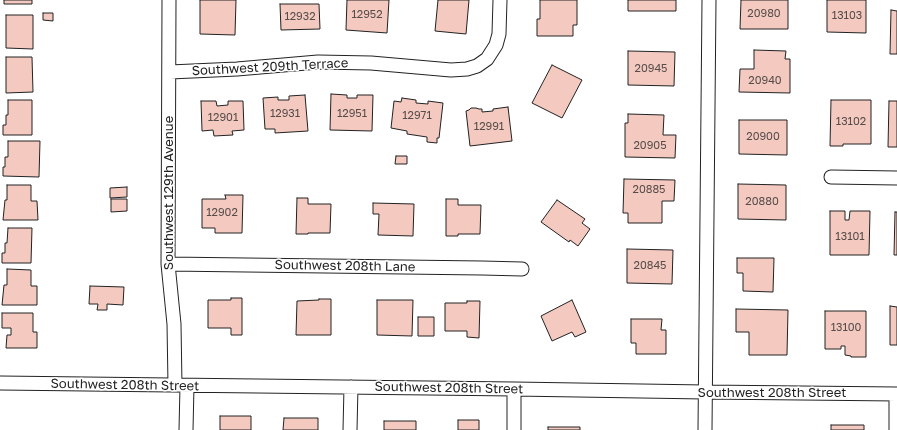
<!DOCTYPE html>
<style>
body{margin:0}
canvas{display:block;background:#fff}
</style>
<canvas width="897" height="430"></canvas>
<script>
const context = document.querySelector('canvas').getContext('2d');
context.lineJoin = 'round';
function fillPath(path, color) { context.fillStyle = color; context.fill(path, 'evenodd'); }
const poly = rows => new Path2D(rows.map(r => 'M' + r).join(''));
function stroke(path, color, width, dash) { context.strokeStyle = color; context.lineWidth = width; context.lineCap = dash ? 'butt' : 'round'; context.setLineDash(dash || []); context.stroke(path); }
function write(font, color, halo, rows, align = 'center') {
  context.font = font + ' "Golos Text",sans-serif'; context.lineWidth = 3; context.setLineDash([]); context.textBaseline = 'middle'; context.strokeStyle = halo; context.fillStyle = color; for (const [text, x, y, turn = 0] of rows) {
    context.save(); context.translate(x, y); context.rotate((+turn || 0) * Math.PI / 180); context.textAlign = isNaN(turn) ? turn : align; if (halo) context.strokeText(text, 0, 0); context.fillText(text, 0, 0); context.restore();
  }
}
const building = poly([
 [4,0,32,0,32,4,4,4,4,0],
 [200,0,236,0,235,35,200,34,200,0],
 [347,0,389,0,387,33,346,30,347,0],
 [438,0,469,0,466,34,435,31,438,0],
 [540,0,577,0,577,25,573,25,573,36,537,36,537,19,540,19,540,0],
 [628,0,676,0,676,11,628,11,628,0],
 [741,0,788,0,788,29,740,29,741,0],
 [827,0,866,0,866,33,827,32,827,0],
 [280,4,319,4,320,29,281,30,280,4],
 [891,10,897,11,897,54,890,54,891,10],
 [43,13,53,13,53,21,43,20,43,13],
 [6,15,33,15,33,49,6,48,6,15],
 [754,50,786,51,785,59,790,59,790,93,739,92,740,69,754,69,754,50],
 [628,51,675,52,674,86,628,85,628,51],
 [6,57,32,57,33,92,6,93,6,57],
 [552,65,582,80,562,118,532,103,552,65],
 [331,94,347,95,347,98,357,98,357,95,373,95,372,131,330,130,331,94],
 [305,95,308,131,275,133,275,129,265,129,263,98,278,97,278,100,289,100,289,96,305,95],
 [402,98,416,100,416,103,428,104,428,101,443,103,439,138,437,138,437,143,427,142,427,137,407,134,407,131,391,128,394,101,401,102,402,98],
 [8,100,32,100,32,135,3,135,3,125,6,125,6,115,8,115,8,100],
 [831,100,871,100,871,144,843,144,843,146,830,146,831,100],
 [201,101,216,101,217,106,228,105,228,101,243,101,244,130,232,131,233,135,214,136,213,130,202,131,201,101],
 [889,101,897,101,897,147,888,147,889,101],
 [508,107,512,141,470,146,466,111,469,110,471,108,476,108,479,109,482,109,482,112,493,111,493,109,508,107],
 [628,114,664,115,663,135,676,135,675,158,625,157,625,123,628,123,628,114],
 [739,120,787,120,787,155,739,154,739,120],
 [8,141,40,141,39,177,3,176,3,167,5,167,5,157,8,157,8,141],
 [396,156,407,156,407,164,395,164,396,156],
 [624,179,675,180,674,201,662,201,662,223,628,223,628,213,623,213,624,179],
 [738,184,786,185,786,220,738,219,738,184],
 [7,185,31,185,31,201,37,201,38,220,3,220,5,200,7,200,7,185],
 [127,187,127,197,110,198,110,188,127,187],
 [225,195,243,195,242,233,215,233,215,228,202,228,202,199,226,199,225,195],
 [297,198,308,198,308,204,331,204,330,233,308,233,308,234,296,234,297,198],
 [111,199,127,199,127,211,111,212,111,199],
 [446,199,458,199,458,205,481,205,480,234,458,234,458,236,446,236,446,199],
 [557,200,585,219,582,223,590,229,578,246,570,240,569,242,541,222,557,200],
 [373,203,414,204,413,236,378,235,379,214,373,214,373,203],
 [830,211,845,211,845,220,849,220,850,211,870,211,869,255,830,255,830,211],
 [895,212,897,212,897,255,894,255,895,212],
 [8,228,32,228,31,263,2,263,2,253,5,253,5,243,7,243,8,228],
 [627,249,673,250,672,284,627,283,627,249],
 [737,258,774,258,773,292,743,291,743,273,737,273,737,258],
 [7,269,31,270,31,286,37,286,37,305,2,305,4,285,7,285,7,269],
 [90,286,124,287,123,305,107,304,107,310,97,310,98,304,89,304,90,286],
 [231,298,242,298,242,335,231,335,231,328,208,328,208,300,231,300,231,298],
 [319,299,331,299,331,335,296,335,297,301,319,300,319,299],
 [377,300,413,300,412,336,377,335,377,300],
 [572,300,586,332,575,337,572,332,552,341,541,316,572,300],
 [467,301,480,301,479,338,467,337,467,331,445,331,445,303,467,303,467,301],
 [890,306,897,307,897,345,890,345,890,306],
 [736,309,788,310,787,355,749,355,749,332,736,332,736,309],
 [825,311,866,311,866,357,851,357,851,356,845,355,845,346,841,346,841,349,825,349,825,311],
 [2,313,33,313,33,332,37,332,37,348,6,348,7,335,11,335,11,328,2,328,2,313],
 [418,317,434,317,434,336,418,336,418,317],
 [631,319,662,319,661,330,666,330,666,354,636,354,636,343,631,343,631,319],
 [220,416,251,416,251,430,220,430,220,416],
 [284,418,318,418,318,430,283,430,284,418],
 [458,420,479,420,479,430,458,430,458,420],
 [384,421,416,421,416,430,384,430,384,421],
 [831,425,864,425,864,430,831,430,831,425],
 [548,427,580,427,580,430,548,430,548,427]
]);
fillPath(building, '#f3c9c0');
stroke(building, '#222', 1);
const minor = poly([
 [169,0,168,264,174,324,175,385],
 [170,72,237,69,318,62,371,63,451,70,467,69,477,66,487,59,496,45,499,34,500,0],
 [831,177,897,178],
 [168,264,482,268,522,269],
 [0,383,514,389,705,392,897,394],
 [186,430,187,386],
 [350,430,351,387],
 [514,430,514,389],
 [705,430,709,0],
 [896,430,896,394]
]);
stroke(minor, '#222', 15);
stroke(minor, '#fff', 13);
write('11px', '#564c4a', null, [
 ["20980",764,14],
 ["12952",367,15],
 ["13103",847,16],
 ["12932",300,17],
 ["20945",651,69],
 ["20940",765,81],
 ["12931",285,114],
 ["12951",352,114],
 ["12971",417,116],
 ["12901",223,118],
 ["13102",851,122],
 ["12991",489,127],
 ["20900",763,137],
 ["20905",650,146],
 ["20885",649,190],
 ["20880",762,202],
 ["12902",222,213],
 ["13101",850,237],
 ["20845",650,266],
 ["13100",846,328]
]);
write('13px', '#222', '#fff', [
 ["Southwest 209th Terrace",270,67,-3],
 ["Southwest 129th Avenue",169,193,-90],
 ["Southwest 208th Lane",345,266,1],
 ["Southwest 208th Street",125,385,1],
 ["Southwest 208th Street",449,388,1],
 ["Southwest 208th Street",772,393]
]);
</script>
